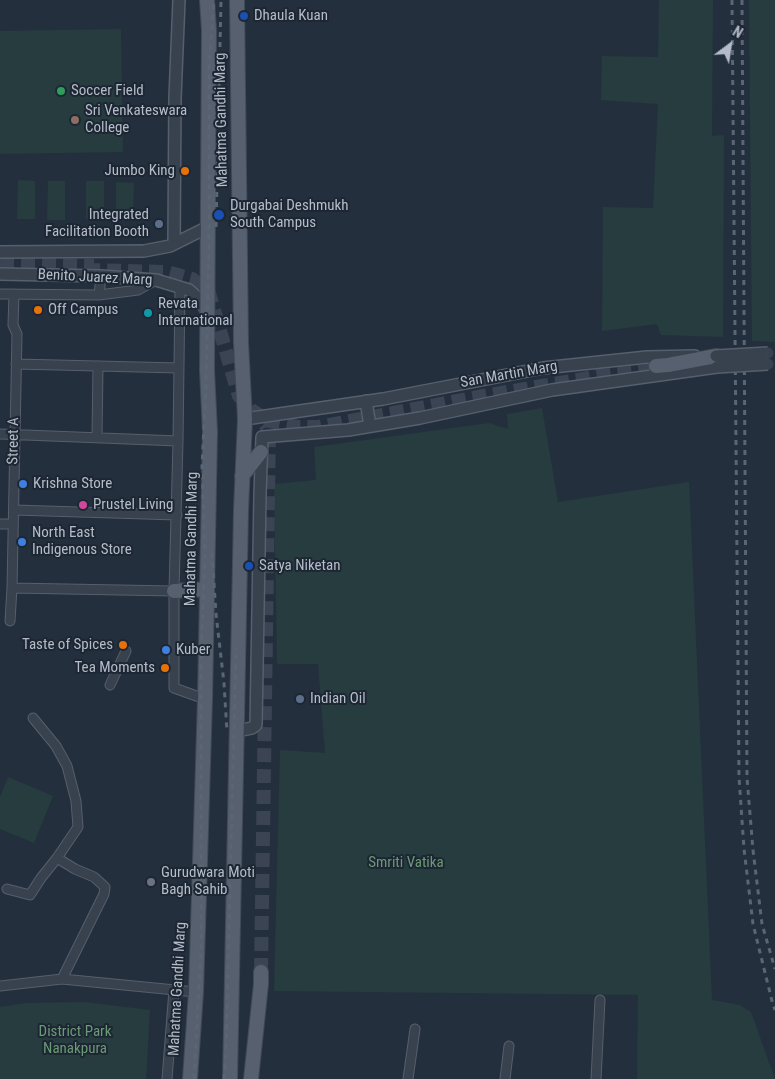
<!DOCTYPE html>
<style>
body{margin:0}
#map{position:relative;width:775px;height:1079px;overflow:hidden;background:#242f3e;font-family:"Roboto Condensed",sans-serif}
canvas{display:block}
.north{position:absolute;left:705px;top:20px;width:50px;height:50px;-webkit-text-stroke:4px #1d2633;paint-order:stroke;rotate:31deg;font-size:14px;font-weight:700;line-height:20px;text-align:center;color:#b4bcc9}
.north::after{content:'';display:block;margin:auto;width:18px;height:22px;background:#b4bcc9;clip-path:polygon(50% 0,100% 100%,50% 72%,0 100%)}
</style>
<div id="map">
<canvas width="775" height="1079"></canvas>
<div class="north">N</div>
</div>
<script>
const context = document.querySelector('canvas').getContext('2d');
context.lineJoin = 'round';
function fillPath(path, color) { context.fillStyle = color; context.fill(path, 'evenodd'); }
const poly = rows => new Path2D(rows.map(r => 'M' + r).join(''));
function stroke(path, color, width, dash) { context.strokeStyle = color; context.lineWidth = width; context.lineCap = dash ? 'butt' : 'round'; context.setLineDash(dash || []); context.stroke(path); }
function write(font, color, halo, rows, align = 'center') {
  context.font = font + ' "Roboto Condensed",sans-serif'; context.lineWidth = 4; context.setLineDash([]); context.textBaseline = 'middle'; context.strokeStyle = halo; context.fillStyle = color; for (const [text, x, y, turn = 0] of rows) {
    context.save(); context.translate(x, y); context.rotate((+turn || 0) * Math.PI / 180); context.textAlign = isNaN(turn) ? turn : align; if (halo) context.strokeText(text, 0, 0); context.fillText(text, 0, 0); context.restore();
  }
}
fillPath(poly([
 [659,0,713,0,712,136,724,135,723,337,661,335,657,324,602,331,603,207,653,208,658,104,601,100,602,56,658,57],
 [749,0,775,0,775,342,752,341],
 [121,29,123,152,0,154,0,31],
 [18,180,35,181,35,219,17,219],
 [48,181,65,181,65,220,47,220],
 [86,181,104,181,104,220,86,219],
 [116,182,134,183,133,221,116,221],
 [542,408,558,502,689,482,712,1000,740,1005,751,1012,775,1079,637,1079,638,995,274,991,280,750,325,753,318,664,277,664,274,484,316,480,314,447,489,423,508,429,507,414],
 [8,777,53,796,34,843,0,829,0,797],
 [85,1002,150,1010,146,1079,0,1079,0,1007,26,1003]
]), '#263c3f');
stroke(poly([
 [0,264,94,266],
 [86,270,167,272,192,279,209,293,239,396,246,402,251,410,269,421,298,427,318,427,484,396,600,376,657,370],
 [261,972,269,430,265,424]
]), '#3a4453', 14, [14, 7]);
const minor = poly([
 [180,288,178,441,174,591,174,688,205,699],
 [0,294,99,295,138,290,156,280],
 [99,295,101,276],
 [16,364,179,368],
 [0,434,178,441],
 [97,437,98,366],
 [14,510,177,515],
 [0,524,13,524],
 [12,588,174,591],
 [10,621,12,588,17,334,13,325,14,294],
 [110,685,126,651],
 [57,858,75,869,94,877,105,887,104,894,62,979],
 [7,889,30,895,41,878,57,858,78,827,76,801,67,766,56,746,33,718],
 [0,986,62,979,196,992],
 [167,1079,174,990],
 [408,1079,415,1029],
 [505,1079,509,1046],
 [596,1079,600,1000]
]);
const tertiary = poly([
 [174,244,175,98,179,0],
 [0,252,144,251,170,246,208,227],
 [0,274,101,276,156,280,189,290,199,299,208,313],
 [366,401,370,426],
 [245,419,383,399,543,368,647,357,695,356],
 [237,731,252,728,256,725,260,495,262,437,348,430,420,418,552,390,717,367]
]);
const primary = poly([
 [656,366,668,365,716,356],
 [242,476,261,452],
 [174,591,207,589],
 [190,1079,196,992,205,699,210,432,207,370,209,30,207,0],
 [230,1079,241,510,245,419,241,343,237,0],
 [251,1079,261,984,261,972]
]);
stroke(minor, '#565f6c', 11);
stroke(tertiary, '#565f6c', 14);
stroke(primary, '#414a57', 16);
stroke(minor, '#38414e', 9);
stroke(tertiary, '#38414e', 11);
stroke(primary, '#56606e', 14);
stroke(poly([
 [732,0,739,777,744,849,753,924,772,1001,775,1010],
 [742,0,747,778,753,850,762,924,775,969],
 [216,227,221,0],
 [212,553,216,614,224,683,227,732],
 [194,1079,201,950,201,656,205,553,202,466,206,389,209,237,209,67,214,0],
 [224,1079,226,1054,236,648]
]), '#5a6575', 3, [5, 5]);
const tertiaryBridge = poly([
 [716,356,768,353],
 [717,367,768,364]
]);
stroke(tertiaryBridge, '#565f6c', 14, []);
stroke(tertiaryBridge, '#38414e', 11);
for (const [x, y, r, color] of [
 [244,16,5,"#1a4fb4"],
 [61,91,5,"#2e9e5b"],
 [75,120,5,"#8d6e63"],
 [185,171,5,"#e8710a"],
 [219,215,6,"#1a4fb4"],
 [159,224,5,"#5c6f8a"],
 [38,310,5,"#e8710a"],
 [148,313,5,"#0f9aa8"],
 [23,484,5,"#3f7fe0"],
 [83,505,5,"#d1479c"],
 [22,542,5,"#3f7fe0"],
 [249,566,5,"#1a4fb4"],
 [123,645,5,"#e8710a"],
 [166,650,5,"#3f7fe0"],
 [165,668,5,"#e8710a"],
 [300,699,5,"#5c6f8a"],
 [151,882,5,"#6b7280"]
]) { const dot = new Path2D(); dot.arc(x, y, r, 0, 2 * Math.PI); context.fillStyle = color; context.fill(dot); stroke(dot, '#1d2633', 2); }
write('15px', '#b4bcc9', '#1d2633', [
 ["Dhaula Kuan",254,16],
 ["Soccer Field",71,91],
 ["Sri Venkateswara",85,111],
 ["College",85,128],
 ["Jumbo King",175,171,"right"],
 ["Durgabai Deshmukh",230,206],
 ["South Campus",230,223],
 ["Integrated",149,215,"right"],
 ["Facilitation Booth",149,232,"right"],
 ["Revata",158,304],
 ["International",158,321],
 ["Off Campus",48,310],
 ["Krishna Store",33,484],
 ["Prustel Living",93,505],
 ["North East",32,533],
 ["Indigenous Store",32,550],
 ["Satya Niketan",259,566],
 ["Taste of Spices",113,645,"right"],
 ["Kuber",176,650],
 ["Tea Moments",155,668,"right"],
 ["Indian Oil",310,699],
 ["Gurudwara Moti",161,873],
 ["Bagh Sahib",161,890]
], 'left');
write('15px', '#b4bcc9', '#1d2633', [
 ["Mahatma Gandhi Marg",222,120,-91],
 ["Benito Juarez Marg",95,278,3],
 ["San Martin Marg",509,375,-10],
 ["Street A",14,441,-89],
 ["Mahatma Gandhi Marg",192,539,-89],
 ["Mahatma Gandhi Marg",178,989,-87]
]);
write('15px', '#6b9a76', '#1d2633', [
 ["Smriti Vatika",406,863],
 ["District Park",75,1032],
 ["Nanakpura",75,1049]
]);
</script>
